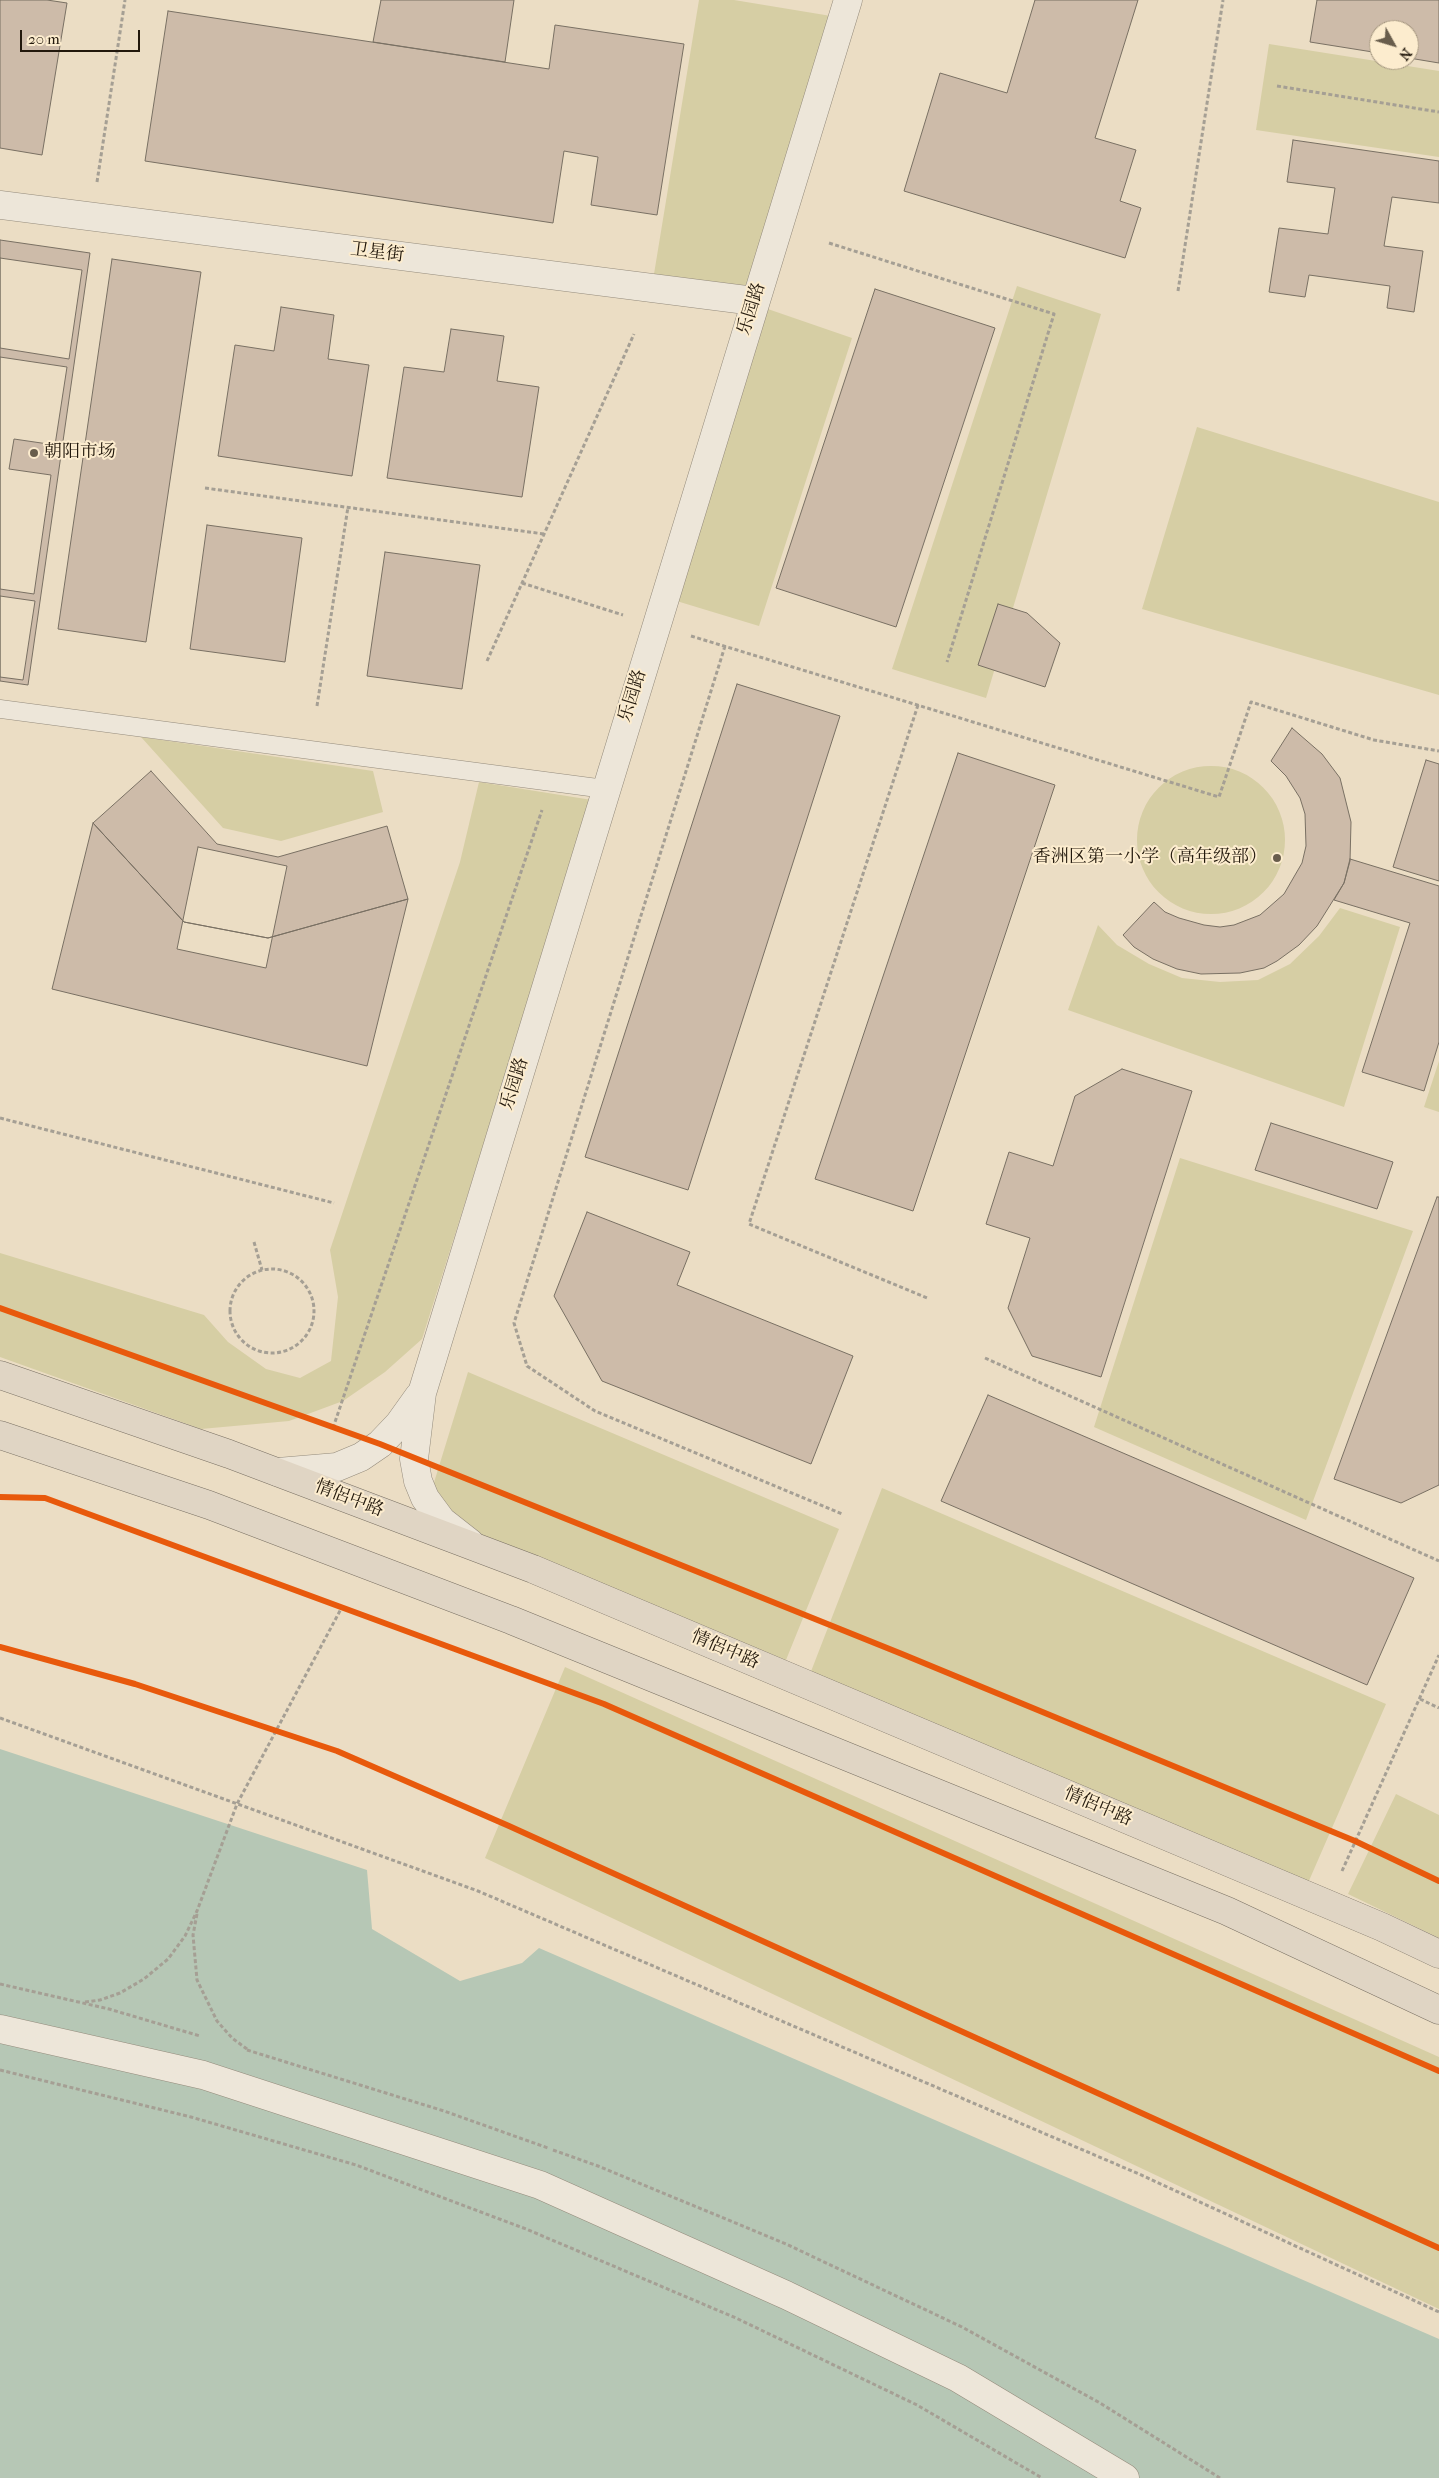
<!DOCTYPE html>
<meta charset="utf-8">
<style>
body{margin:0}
#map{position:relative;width:1439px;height:2478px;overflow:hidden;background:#ebddc4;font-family:"IM FELL French Canon",serif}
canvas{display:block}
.north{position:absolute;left:1369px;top:20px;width:50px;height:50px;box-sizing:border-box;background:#fcecce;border:1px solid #a59780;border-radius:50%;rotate:129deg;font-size:14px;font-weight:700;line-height:20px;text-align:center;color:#22180c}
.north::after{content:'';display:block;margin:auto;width:18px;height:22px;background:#685d4c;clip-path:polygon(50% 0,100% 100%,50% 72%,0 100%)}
.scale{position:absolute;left:20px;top:30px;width:120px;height:22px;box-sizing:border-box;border:2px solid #22180c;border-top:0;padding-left:6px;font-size:15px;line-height:18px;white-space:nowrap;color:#22180c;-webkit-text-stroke:4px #fcecce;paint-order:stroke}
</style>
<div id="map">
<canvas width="1439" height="2478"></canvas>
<div class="north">N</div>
<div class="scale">20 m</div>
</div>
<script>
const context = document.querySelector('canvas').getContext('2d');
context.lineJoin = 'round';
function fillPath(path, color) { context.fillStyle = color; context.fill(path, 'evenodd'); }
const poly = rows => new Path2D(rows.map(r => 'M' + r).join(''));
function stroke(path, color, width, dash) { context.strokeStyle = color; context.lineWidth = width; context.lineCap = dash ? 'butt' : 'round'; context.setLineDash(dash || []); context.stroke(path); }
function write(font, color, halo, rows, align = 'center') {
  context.font = font + ' "IM FELL French Canon","Noto Serif SC",serif'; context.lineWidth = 4; context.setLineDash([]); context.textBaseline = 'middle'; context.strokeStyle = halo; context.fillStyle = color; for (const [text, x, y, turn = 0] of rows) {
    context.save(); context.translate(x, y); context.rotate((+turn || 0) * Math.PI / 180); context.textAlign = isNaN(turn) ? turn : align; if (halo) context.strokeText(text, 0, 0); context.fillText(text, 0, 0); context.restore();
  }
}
fillPath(poly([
 [699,0,734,0,831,16,747,290,654,274],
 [1269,44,1439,71,1439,157,1256,130],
 [1017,286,1101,314,986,698,892,669],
 [762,307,852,338,759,626,670,599],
 [1197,427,1439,502,1439,695,1142,609],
 [141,737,373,771,383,812,281,841,223,828],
 '1137 840a74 74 0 1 1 148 0a74 74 0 1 1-148 0Z',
 [479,782,592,800,422,1339,385,1372,343,1401,289,1421,201,1429,0,1357,0,1253,204,1315,228,1342,266,1369,300,1378,331,1361,338,1297,330,1250,460,862],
 [1340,908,1400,927,1344,1107,1068,1010,1098,925,1117,945,1149,964,1182,978,1220,982,1258,980,1290,964,1319,936],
 [1439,1061,1439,1112,1424,1107],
 [1180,1158,1413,1231,1306,1520,1094,1427],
 [468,1372,839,1529,786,1660,424,1515],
 [882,1488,1386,1704,1308,1883,810,1674],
 [565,1667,1439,2057,1439,2309,485,1858],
 [1396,1794,1439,1815,1439,1938,1348,1894]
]), '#d6cea4');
fillPath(poly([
 [0,1749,367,1870,372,1929,460,1981,522,1963,539,1948,1439,2339,1439,2478,0,2478]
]), '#b6c7b5');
const building = poly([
 [0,0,47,0,67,3,42,155,0,148,0,0],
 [381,0,514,0,505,62,373,42,381,0],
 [1035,0,1138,0,1095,138,1136,150,1120,201,1141,208,1125,258,904,191,940,73,1007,93,1035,0],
 [1317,0,1439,0,1439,63,1409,58,1409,30,1379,30,1379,53,1310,42,1317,0],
 [168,11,549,69,555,25,684,44,657,215,591,205,598,157,564,151,553,223,145,161,168,11],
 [1293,140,1439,161,1439,203,1392,197,1384,246,1423,251,1414,312,1387,308,1390,286,1309,275,1305,297,1269,292,1279,228,1328,234,1335,188,1287,182,1293,140],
 [0,240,90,253,28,685,0,681,0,240],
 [0,258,82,270,69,359,0,348,0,258],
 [112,259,201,272,146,642,58,629,112,259],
 [875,289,995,328,896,627,776,588,875,289],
 [281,307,334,315,328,359,369,365,352,476,218,456,235,345,274,351,281,307],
 [451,329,504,336,497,381,539,387,522,497,387,478,404,367,444,372,451,329],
 [0,357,67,367,55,445,14,439,9,469,51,475,34,594,0,589,0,357],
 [207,525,302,538,285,662,190,649,207,525],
 [385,552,480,565,462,689,367,676,385,552],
 [0,596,35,601,23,680,0,677,0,596],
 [998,604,1027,613,1060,643,1045,687,978,665,998,604],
 [737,684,840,716,688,1190,585,1157,737,684],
 [1292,728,1322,754,1340,778,1351,822,1350,861,1344,883,1317,926,1299,945,1277,961,1264,968,1240,973,1201,974,1177,969,1153,959,1134,947,1123,935,1154,902,1165,912,1179,918,1204,925,1220,927,1234,925,1260,915,1284,894,1302,863,1306,846,1305,814,1300,798,1286,776,1271,761,1292,728],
 [958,753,1055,785,913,1211,815,1179,958,753],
 [1426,760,1439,764,1439,881,1393,867,1426,760],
 [151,771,217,844,278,857,387,826,408,899,268,938,184,922,93,823,151,771],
 [93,823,184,922,268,938,408,899,367,1066,52,989,93,823],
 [198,847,287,866,266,968,177,949,198,847],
 [1350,859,1439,886,1439,1042,1424,1091,1362,1072,1410,923,1334,900,1344,883,1350,859],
 [1122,1069,1192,1091,1101,1377,1032,1356,1008,1308,1030,1238,986,1224,1009,1152,1053,1166,1075,1096,1122,1069],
 [1271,1123,1393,1162,1377,1209,1255,1170,1271,1123],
 [1437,1197,1439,1197,1439,1485,1401,1503,1334,1479,1437,1197],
 [587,1212,690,1252,677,1285,853,1356,811,1464,602,1381,554,1296,587,1212],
 [988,1395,1414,1578,1367,1685,941,1501,988,1395]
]);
fillPath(building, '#cdbba9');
stroke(building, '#797063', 1);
const service = poly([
 [0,709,605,789]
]);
const minor = poly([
 [0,205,754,301],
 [278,1472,337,1467,361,1457,380,1444,399,1424,419,1396],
 [470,1543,442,1521,425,1498,418,1481,414,1459,422,1393,848,0]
]);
const tertiary = poly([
 [0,2029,203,2075,540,2185,786,2295,958,2378,1125,2478]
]);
const trunk = poly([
 [0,1375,229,1454,533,1569,1382,1927,1439,1954],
 [0,1435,209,1505,511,1620,1227,1911,1439,2010]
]);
stroke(service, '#948b7c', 19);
stroke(minor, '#948b7c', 29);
stroke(tertiary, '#948b7c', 29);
stroke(trunk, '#797063', 29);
stroke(poly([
 [1277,86,1439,112],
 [97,182,125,0],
 [829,243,1054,314,947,662],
 [1178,291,1223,0],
 [205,488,544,534],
 [522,583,623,615],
 [691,636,1219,797,1251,702,1374,740,1439,751],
 [725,646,514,1323,527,1366,595,1411,842,1514],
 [487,661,634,334],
 [918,705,749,1224,927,1298],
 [317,706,348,507],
 [0,1118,334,1203],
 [254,1242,262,1270],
 '230 1311a42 42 0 1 1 84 0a42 42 0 1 1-84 0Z',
 [985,1358,1439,1561],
 [333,1428,542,810],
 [1420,1699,1439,1708],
 [0,1718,478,1891,1139,2174,1439,2312],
 [1342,1871,1439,1655],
 [197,1914,193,1935,197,1980,217,2021,232,2038,247,2049],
 [0,1984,109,2009,200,2036],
 [85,2002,100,2000,120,1993,144,1979,168,1959,185,1936,197,1911,237,1804,342,1607],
 [247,2050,444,2111,548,2148],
 [0,2070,191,2117,356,2165,526,2229,736,2318,917,2405,1042,2478],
 [553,2150,598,2166,786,2244,962,2327,1100,2403,1220,2478]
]), '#a59f94', 3, [4, 2.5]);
stroke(service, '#ede6d9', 18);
stroke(minor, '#ede6d9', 28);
stroke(tertiary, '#ede6d9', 28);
stroke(trunk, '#e0d5c4', 28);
stroke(poly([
 [0,1308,380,1444,902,1654,1355,1841,1439,1881],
 [0,1497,45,1498,604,1704,1439,2071],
 [0,1647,135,1684,337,1751,509,1826,1439,2248]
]), '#e8590c', 6);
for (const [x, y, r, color] of [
 [34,453,5,"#685d4c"],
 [1277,858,5,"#685d4c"]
]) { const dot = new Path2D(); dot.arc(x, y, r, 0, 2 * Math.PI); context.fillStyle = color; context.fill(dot); stroke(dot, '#fcecce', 2); }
write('18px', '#22180c', '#fcecce', [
 ["卫星街",377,253,7],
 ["乐园路",752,309,-73],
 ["乐园路",633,696,-73],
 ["乐园路",515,1084,-73],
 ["情侶中路",349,1499,21],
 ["情侶中路",725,1650,23],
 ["情侶中路",1098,1807,23]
]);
write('18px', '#22180c', '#fcecce', [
 ["朝阳市场",44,453],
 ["香洲区第一小学（高年级部）",1267,858,"right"]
], 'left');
</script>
